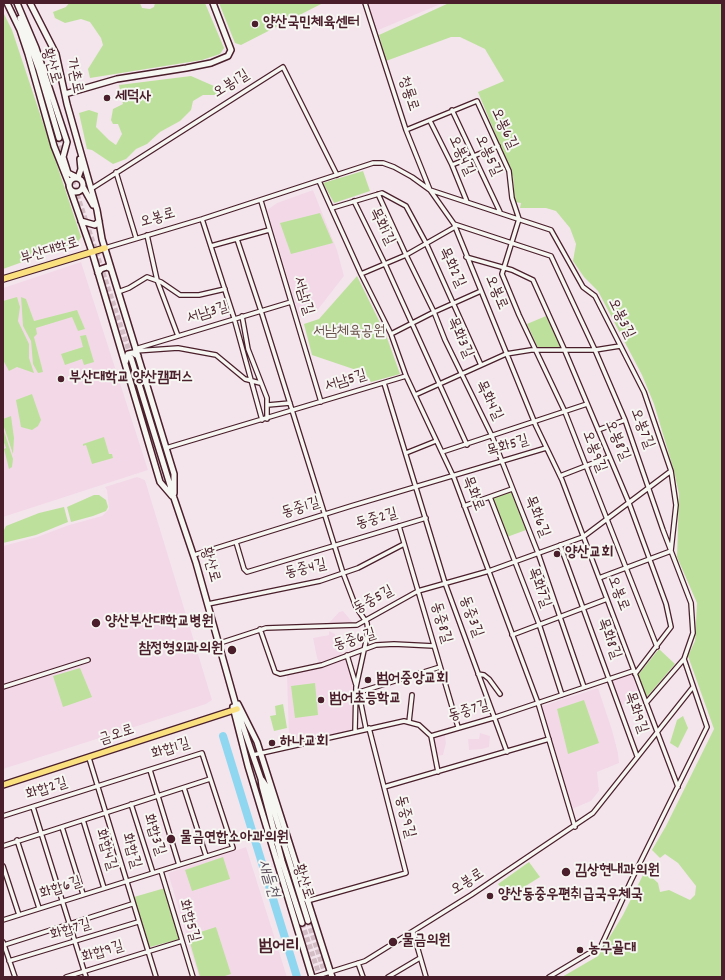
<!DOCTYPE html>
<meta charset="utf-8">
<style>
body{margin:0}
#map{position:relative;width:725px;height:980px;overflow:hidden;background:#f4e5ec;font-family:Dekko,sans-serif}
canvas{display:block}
.frame{position:absolute;inset:0;border:4px solid #4a1f2b;pointer-events:none}
</style>
<div id="map">
<canvas width="725" height="980"></canvas>
<div class="frame"></div>
</div>
<script>
const context = document.querySelector('canvas').getContext('2d');
context.lineJoin = 'round';
function fillPath(path, color) { context.fillStyle = color; context.fill(path, 'evenodd'); }
const poly = rows => new Path2D(rows.map(r => 'M' + r).join(''));
function stroke(path, color, width, dash) { context.strokeStyle = color; context.lineWidth = width; context.lineCap = dash ? 'butt' : 'round'; context.setLineDash(dash || []); context.stroke(path); }
function write(font, color, halo, rows, align = 'center') {
  context.font = font + ' Dekko,"Poor Story",sans-serif'; context.lineWidth = 4; context.setLineDash([]); context.textBaseline = 'middle'; context.strokeStyle = halo; context.fillStyle = color; for (const [text, x, y, turn = 0] of rows) {
    context.save(); context.translate(x, y); context.rotate((+turn || 0) * Math.PI / 180); context.textAlign = isNaN(turn) ? turn : align; if (halo) context.strokeText(text, 0, 0); context.fillText(text, 0, 0); context.restore();
  }
}
fillPath(poly([
 [366,3,443,3,376,31],
 [313,190,337,250,344,276,316,312,300,318,267,210,277,203],
 [81,262,148,470,3,517,3,288],
 [137,477,145,480,212,700,206,704,3,769,3,546,37,537,69,525,102,516,109,509,107,490,105,487],
 [343,611,354,624,328,624,339,612],
 [329,631,335,634,336,642,340,644,342,655,331,658,320,664,317,658,313,638,329,635],
 [343,658,346,660,355,688,353,730,294,743,289,740,287,675,323,666],
 [631,672,640,698,622,705,612,679],
 [598,688,612,730,618,753,619,763,597,772,599,791,591,801,572,809,542,706],
 [480,733,490,736,489,747,482,749,469,750,468,739,479,739],
 [443,734,445,735,446,743,443,755,436,756,432,738],
 [246,847,287,977,199,977,168,873]
]), '#f3d9e8');
fillPath(poly([
 [69,3,140,3,142,8,150,9,154,7,155,3,205,3,224,48,220,54,202,60,90,78,88,69,103,45,101,38,90,22,81,19,65,23,55,18,53,12,66,7],
 [219,3,323,3,241,45,235,43],
 [449,3,722,3,722,977,562,977,598,956,623,915,645,871,658,883,660,892,669,890,690,900,695,895,696,886,678,863,665,854,660,858,652,850,666,826,714,729,688,656,695,641,697,603,677,557,679,494,674,471,654,404,642,375,598,291,584,277,573,261,576,244,570,228,556,211,546,208,520,208,521,203,515,202,513,177,478,92,504,81,485,49,460,37,451,37,386,61,379,35],
 [3,12,12,30,81,237,78,242,3,269],
 [191,76,223,90,220,95,203,95,193,101,191,110,180,121,160,132,147,144,136,149,126,159,113,164,92,150,87,149,79,113,89,110,98,113,96,127,109,140,116,145,122,134,118,124,113,124,111,120,113,109,123,104,119,85],
 [363,171,370,191,334,203,323,183],
 [320,213,333,243,291,254,280,223],
 [357,276,386,335,400,374,371,382,365,373,312,355,304,324,319,319],
 [17,297,20,307,18,321,29,344,29,358,34,373,17,367,9,371,3,360,3,301],
 [21,297,26,299,34,321,77,310,85,329,78,331,72,317,36,328,37,334,34,337,43,372,38,373,33,364,31,341,23,326],
 [546,316,561,348,538,348,527,324],
 [86,335,94,362,84,365,82,359,65,365,61,354,83,347,80,336],
 [32,394,41,420,38,426,32,430,21,427,16,400],
 [11,416,14,438,13,454,3,424,3,419],
 [3,428,13,459,12,467,9,469,4,449,6,448,3,440],
 [104,437,109,454,112,454,113,458,92,464,86,445,83,446,83,444],
 [511,491,526,530,507,537,492,498],
 [94,495,99,495,106,500,108,507,106,511,93,516,71,522,67,507],
 [64,507,68,522,36,535,3,543,3,532,6,526,39,513],
 [659,649,675,664,646,698,638,675],
 [80,668,92,697,63,707,53,676],
 [315,683,318,715,295,718,291,686],
 [584,700,599,743,568,754,557,709],
 [283,704,287,728,274,731,270,716,276,715,275,706],
 [683,716,688,728,678,748,670,743,677,720],
 [223,857,230,879,192,891,185,870],
 [529,862,540,877,508,897,498,884],
 [165,888,180,939,150,947,134,897],
 [216,927,231,974,222,977,200,977,188,936]
]), '#bde19c');
stroke(poly([
 [223,736,297,977]
]), '#8fd7f1', 8);
stroke(poly([
 [59,138,64,156],
 [70,173,131,357],
 [308,921,326,977],
 [302,923,320,977]
]), '#d2bdc5', 5, [5, 2.5]);
const street = poly([
 [365,3,406,130,430,190,551,230,583,287,595,296,644,392,671,471,676,505,671,551,599,578],
 [452,110,500,212],
 [430,121,452,165,467,202],
 [406,130,477,101,509,171,512,198,519,219,502,274,519,315,565,412,657,647],
 [452,165,498,146],
 [116,172,136,238],
 [319,181,361,274,391,334,406,376,454,478,538,703,575,827],
 [91,189,283,67,337,175],
 [378,194,406,255,434,312,445,340,492,436,538,553,584,687],
 [261,201,321,402],
 [354,201,385,264,467,445],
 [332,208,382,193,406,206,426,243,481,365],
 [202,219,234,318,262,420],
 [454,224,551,256,595,350,625,420,663,530,691,603,693,633,684,659,646,703],
 [147,235,157,280,178,336],
 [237,239,261,311,343,573,356,607,367,623,368,632,356,687,355,731],
 [211,246,269,230],
 [105,248,202,219,373,163,383,163,394,167,412,177,430,190,454,224,536,426,562,480,678,787],
 [466,257,512,270,533,280,565,351,629,503,666,604,671,627,635,674],
 [361,274,406,255,455,227],
 [118,292,129,288,147,277,161,282,180,295,199,295,225,289],
 [242,316,248,349,267,398,267,419],
 [391,334,434,312,481,291],
 [135,349,291,302],
 [135,351,178,348,216,355,245,379,260,383],
 [384,383,445,583,507,752],
 [415,395,506,354,531,350,595,350,620,346],
 [268,405,290,403],
 [598,430,625,420],
 [166,448,406,376],
 [442,452,587,404],
 [406,453,436,441],
 [560,476,609,457],
 [490,497,539,624,562,695],
 [464,506,512,489],
 [399,526,458,727],
 [236,542,244,569,247,572,426,518],
 [560,545,637,756],
 [194,555,351,506,546,448],
 [208,604,320,581,358,568,404,544],
 [260,629,275,672,280,674,322,665,376,645,394,644,434,646],
 [512,635,607,599],
 [220,643,266,628,357,625,418,591,489,571,583,537,671,471],
 [347,655,356,685],
 [478,674,484,675,489,679,500,694],
 [3,687,88,660],
 [356,693,440,667],
 [359,694,366,729],
 [409,722,412,695],
 [369,728,384,787],
 [431,736,493,718,633,671],
 [431,736,438,772],
 [253,755,404,721,419,725,431,736],
 [89,758,156,977],
 [150,770,179,865],
 [184,788,206,856],
 [131,804,153,873],
 [33,807,86,977],
 [3,816,202,753,233,848,3,920],
 [83,820,104,888],
 [62,827,83,894],
 [17,840,39,908],
 [3,846,210,779],
 [3,866,19,915],
 [161,871,193,977],
 [307,901,406,873,384,787,549,739],
 [413,932,426,977],
 [3,942,15,977],
 [4,945,132,904],
 [9,961,138,922],
 [358,963,363,977],
 [66,977,182,941],
 [314,977,365,961,471,895,593,813,693,687],
 [388,977,420,958],
 [549,977,601,946,631,881,707,727,684,659]
]);
const secondary = poly([
 [7,3,20,30,28,54,54,146,69,184],
 [17,3,36,48,67,142,63,157,68,173,78,178,81,169,80,159],
 [30,3,56,54,67,104,97,210,102,239,174,474,174,493],
 [20,18,39,70,59,138],
 [65,94,117,79,186,68,211,63,228,56,231,50,213,3],
 '69 185a7 7 0 1 1 14 0a7 7 0 1 1-14 0Z',
 [83,187,93,205],
 [70,189,92,252,160,482,172,496],
 [81,221,95,225,99,221],
 [98,273,101,269,107,267,111,269],
 [131,358,174,498,196,563,237,709,261,779,262,786,282,861,302,923],
 [125,363,128,354,133,353,138,356],
 [238,704,257,742,332,977],
 [233,707,248,766,312,977],
 [262,780,266,786,308,921]
]);
const primary = poly([
 [3,279,105,248],
 [3,785,237,709]
]);
stroke(street, '#4a1f2b', 6);
stroke(secondary, '#4a1f2b', 8);
stroke(primary, '#4a1f2b', 8);
stroke(street, '#f6f6f2', 3.5);
stroke(secondary, '#f6f6f2', 5);
stroke(primary, '#fbe080', 5.5);
for (const [x, y, r, color] of [
 [255,24,4,"#4a1f2b"],
 [107,98,4,"#4a1f2b"],
 [61,379,4,"#4a1f2b"],
 [557,554,4,"#4a1f2b"],
 [96,623,5,"#4a1f2b"],
 [232,650,5,"#4a1f2b"],
 [368,680,4,"#4a1f2b"],
 [321,700,4,"#4a1f2b"],
 [272,743,4,"#4a1f2b"],
 [171,839,5,"#4a1f2b"],
 [566,872,5,"#4a1f2b"],
 [490,896,4,"#4a1f2b"],
 [393,942,5,"#4a1f2b"],
 [580,950,4,"#4a1f2b"]
]) { const dot = new Path2D(); dot.arc(x, y, r, 0, 2 * Math.PI); context.fillStyle = color; context.fill(dot); stroke(dot, '#f6f6f2', 1.5); }
write('bold 15px', '#4a1f2b', '#f6f6f2', [
 ["양산국민체육센터",263,24],
 ["세덕사",115,98],
 ["부산대학교 양산캠퍼스",69,379],
 ["양산교회",565,554],
 ["양산부산대학교병원",105,623],
 ["참정형외과의원",223,650,"right"],
 ["범어중앙교회",376,680],
 ["범어초등학교",329,700],
 ["하나교회",280,743],
 ["물금연합소아과의원",180,839],
 ["김상현내과의원",575,872],
 ["양산동중우편취급국우체국",498,896],
 ["물금의원",402,942],
 ["농구골대",588,950]
], 'left');
write('15px', '#4a1f2b', '#f6f6f2', [
 ["황산로",50,66,73],
 ["가촌로",73,76,78],
 ["오봉1길",232,85,-32],
 ["청룡로",407,94,72],
 ["오봉6길",503,129,65],
 ["오봉4길",460,156,65],
 ["오봉5길",487,156,65],
 ["오봉로",158,219,-16],
 ["목화1길",381,227,64],
 ["부산대학로",50,252,-17],
 ["목화2길",451,268,65],
 ["오봉로",495,293,67],
 ["서남1길",302,296,73],
 ["서남3길",208,314,-17],
 ["오봉3길",620,319,64],
 ["목화3길",459,338,66],
 ["서남5길",346,382,-17],
 ["목화4길",488,401,64],
 ["오봉7길",641,429,69],
 ["오봉8길",616,441,67],
 ["목화5길",508,447,-17],
 ["오봉9길",593,452,69],
 ["목화로",472,494,69],
 ["동중1길",301,509,-17],
 ["목화6길",536,517,68],
 ["동중2길",377,520,-16],
 ["황산로",209,565,74],
 ["동중4길",306,570,-13],
 ["목화7길",538,588,70],
 ["오봉로",617,594,69],
 ["동중5길",374,601,-28],
 ["동중3길",470,617,70],
 ["동중8길",440,623,74],
 ["목화8길",608,639,70],
 ["동중6길",355,641,-17],
 ["동중7길",469,712,-16],
 ["목화9길",635,713,71],
 ["금오로",117,736,-18],
 ["화합1길",171,750,-18],
 ["화합2길",47,790,-18],
 ["동중9길",404,817,76],
 ["화합3길",153,835,72],
 ["화합4길",105,850,73],
 ["화합길",130,851,74],
 ["황산로",302,882,72],
 ["오봉로",468,883,-33],
 ["화합6길",61,889,-18],
 ["화합5길",188,921,74],
 ["화합7길",71,931,-17],
 ["화합9길",103,953,-17]
]);
write('15px', '#675047', '#f6f6f2', [
 ["서남체육공원",349,333]
]);
write('italic 16px', '#5b4d5c', '#f6f6f2', [
 ["새들천",267,879,73]
]);
write('bold 17px', '#4a1f2b', '#f6f6f2', [
 ["범어리",279,948]
]);
</script>
